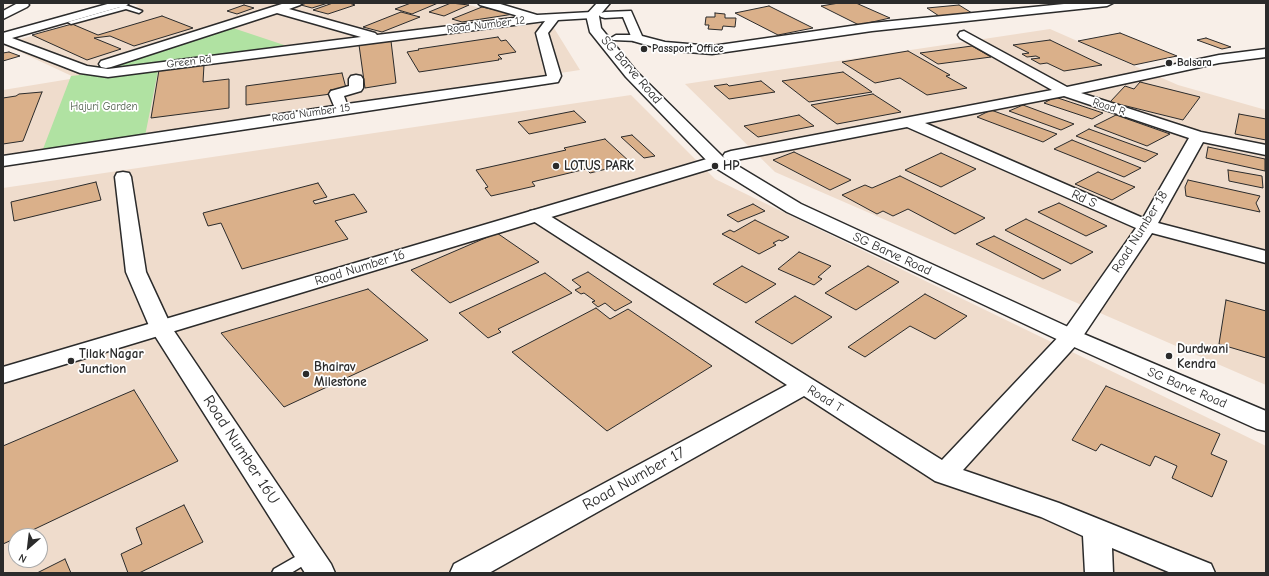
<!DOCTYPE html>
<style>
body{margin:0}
#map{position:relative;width:1269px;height:576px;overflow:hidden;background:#f8efe8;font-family:"Comic Neue",sans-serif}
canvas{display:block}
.frame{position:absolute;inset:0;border:4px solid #2b2b2b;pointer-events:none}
.north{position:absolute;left:8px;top:528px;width:40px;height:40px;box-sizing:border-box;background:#fff;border:1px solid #aaa;border-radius:50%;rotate:208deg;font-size:11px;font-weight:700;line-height:16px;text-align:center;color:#2b2b2b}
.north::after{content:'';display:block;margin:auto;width:14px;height:18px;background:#2b2b2b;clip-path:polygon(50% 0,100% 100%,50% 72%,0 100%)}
</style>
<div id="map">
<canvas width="1269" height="576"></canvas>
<div class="frame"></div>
<div class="north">N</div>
</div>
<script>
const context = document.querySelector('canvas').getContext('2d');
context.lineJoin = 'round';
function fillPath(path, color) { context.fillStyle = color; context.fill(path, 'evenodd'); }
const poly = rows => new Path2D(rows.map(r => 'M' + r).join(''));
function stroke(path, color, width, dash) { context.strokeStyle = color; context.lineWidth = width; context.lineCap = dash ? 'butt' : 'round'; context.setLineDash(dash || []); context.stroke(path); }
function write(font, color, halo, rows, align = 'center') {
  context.font = font + ' "Comic Neue",sans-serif'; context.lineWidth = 3.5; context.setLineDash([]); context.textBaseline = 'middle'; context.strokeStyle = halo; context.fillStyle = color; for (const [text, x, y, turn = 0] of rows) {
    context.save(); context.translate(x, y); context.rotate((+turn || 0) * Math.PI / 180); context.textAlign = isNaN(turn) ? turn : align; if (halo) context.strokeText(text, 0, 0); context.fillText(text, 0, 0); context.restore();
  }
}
fillPath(poly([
 [131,3,462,3,554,28,580,70,3,158,3,90,76,78,3,44,139,6],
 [1050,29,1178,85,1266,110,1266,385,775,172,685,84],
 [631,95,715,179,1266,446,1266,573,3,573,3,188],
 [16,536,40,536,40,560,16,560]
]), '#efdccc');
fillPath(poly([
 [230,27,290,47,107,71,96,69],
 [159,66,145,136,43,149,71,76]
]), '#b0e2a2');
const building = poly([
 [307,3,328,3,312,8,301,5,307,3],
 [333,3,349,3,355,5,328,14,313,10,333,3],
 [411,3,438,3,412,14,395,9,411,3],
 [451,3,469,5,444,16,429,12,451,3],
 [839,3,856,3,890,18,859,25,821,6,839,3],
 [244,5,254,8,237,14,227,11,244,5],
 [959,5,972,13,939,16,927,8,959,5],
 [769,6,813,28,778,35,735,13,769,6],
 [482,7,514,14,462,22,452,19,482,7],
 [401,12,420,17,382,32,363,27,401,12],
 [715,13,725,14,725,18,736,18,735,27,723,26,722,30,708,29,709,25,705,25,706,17,715,17,715,13],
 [162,16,193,28,134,46,110,36,94,38,121,49,87,60,32,35,72,24,98,35,162,16],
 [1120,33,1177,56,1134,65,1078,41,1120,33],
 [498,37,501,41,506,40,516,52,498,55,502,59,498,59,499,60,419,72,407,52,419,50,418,49,498,37],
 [1206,38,1231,47,1222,49,1197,40,1206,38],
 [1050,40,1102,65,1064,71,1047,63,1040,64,1031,59,1040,58,1036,56,1027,57,1022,54,1029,53,1013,45,1050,40],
 [391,41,396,83,365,88,359,45,391,41],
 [972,46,991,57,938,64,920,53,972,46],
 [908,51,950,75,946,76,967,88,927,95,900,78,875,83,842,62,908,51],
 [9,52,20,56,3,61,3,53,9,52],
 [204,65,203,82,229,79,229,108,151,118,159,70,204,65],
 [843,72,872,92,809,102,782,81,843,72],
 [342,73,346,88,330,90,331,94,246,105,246,86,342,73],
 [761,81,775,92,729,99,714,86,727,84,729,86,761,81],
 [1140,82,1200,97,1183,120,1110,102,1125,86,1134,89,1140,82],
 [42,92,23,141,3,144,3,98,16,96,19,94,42,92],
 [873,94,901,112,837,124,811,105,873,94],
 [1055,97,1103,113,1092,119,1044,103,1055,97],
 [1023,105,1074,124,1061,130,1009,111,1023,105],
 [991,110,1057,134,1043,142,977,117,991,110],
 [574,111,586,122,529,134,518,122,574,111],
 [1239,114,1266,119,1266,140,1235,134,1239,114],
 [799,115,814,126,758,137,744,126,799,115],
 [1116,115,1170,134,1147,146,1094,126,1116,115],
 [1089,129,1158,154,1145,162,1076,136,1089,129],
 [632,135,655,156,644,158,621,137,632,135],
 [605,139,631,163,590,173,586,169,532,182,535,186,491,196,485,188,488,187,476,170,566,150,564,148,605,139],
 [1072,140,1141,168,1124,177,1054,149,1072,140],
 [1208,147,1265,159,1265,171,1206,158,1208,147],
 [794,152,851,180,830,190,773,160,794,152],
 [941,153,976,169,941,187,905,170,941,153],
 [1228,170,1262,176,1263,188,1229,181,1228,170],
 [1098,172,1135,187,1112,200,1075,184,1098,172],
 [900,176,985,218,955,234,908,209,893,216,883,211,877,214,842,195,865,185,872,188,900,176],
 [1188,180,1260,196,1256,203,1260,212,1186,196,1185,187,1188,180],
 [96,182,101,200,14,221,11,202,96,182],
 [318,183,327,197,313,201,315,204,354,194,367,212,335,221,348,239,242,269,221,223,208,226,203,213,318,183],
 [1059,203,1107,226,1086,236,1038,212,1059,203],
 [753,204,765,211,738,222,727,215,753,204],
 [1026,219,1093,252,1071,264,1005,230,1026,219],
 [755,220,789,237,782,241,779,240,773,243,776,245,759,254,722,234,730,230,734,232,755,220],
 [497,233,539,262,450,303,411,270,497,233],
 [994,236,1061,270,1043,279,976,244,994,236],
 [799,252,831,266,818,277,822,279,814,285,778,269,799,252],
 [742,266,776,284,746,303,713,284,742,266],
 [868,266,899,282,856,310,825,293,868,266],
 [588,272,632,302,615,311,605,303,598,307,592,302,595,301,584,293,581,294,575,290,581,287,572,280,588,272],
 [545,273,572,293,498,329,501,332,488,338,459,313,545,273],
 [368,289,428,340,284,407,221,333,368,289],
 [925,294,967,316,935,339,910,326,865,357,848,347,925,294],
 [795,296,832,317,792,344,755,322,795,296],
 [1226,300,1266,311,1266,358,1219,344,1226,300],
 [596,308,610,319,628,309,712,366,607,431,512,352,596,308],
 [1106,386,1220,434,1211,454,1227,461,1212,497,1172,478,1177,466,1155,456,1150,466,1101,444,1096,451,1072,440,1106,386],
 [134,390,178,461,20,536,16,536,16,538,3,544,3,446,134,390],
 [184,505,203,542,139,573,128,573,121,554,142,544,136,528,184,505],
 [65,559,71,573,37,573,65,559]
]);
fillPath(building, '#dab08a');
stroke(building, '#2b2b2b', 1);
const service = poly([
 [120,3,142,11,139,13,126,9,71,24,68,22,120,7,117,5,120,3],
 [309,549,314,551,316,555,314,559,291,573,272,573,274,569,309,549]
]);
const pedestrian = poly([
 [616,35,637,35,642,38,637,41,613,40,611,38,616,35]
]);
const minor = poly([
 [15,3,27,3,29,5,27,7,3,19,3,11,16,4,15,3],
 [111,3,129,3,127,5,12,38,87,66,108,69,361,37,277,13,111,67,106,68,101,67,99,64,101,61,285,3,302,3,300,5,289,9,375,33,377,35,522,17,480,5,478,3,497,3,537,15,592,12,596,13,598,15,596,17,592,18,558,20,548,33,561,76,558,82,3,166,3,156,334,106,329,94,331,91,349,86,349,79,351,76,356,75,361,76,363,79,363,88,361,91,344,96,347,104,547,76,536,33,545,21,108,77,80,73,3,43,3,33,111,3],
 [1074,3,1113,3,1107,6,872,31,712,54,664,50,633,41,623,17,605,18,601,17,599,15,601,13,605,12,631,11,642,36,665,42,712,46,872,23,1074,3],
 [964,31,1067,87,1219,55,1266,49,1266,57,1219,63,1081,93,1201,132,1266,145,1266,155,1203,142,1158,223,1266,251,1266,263,1152,233,1079,342,963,470,1059,503,1211,564,1215,573,1171,573,1112,548,1113,573,1085,573,1083,536,1041,517,935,481,804,396,489,573,450,573,454,564,787,385,530,219,527,215,530,211,536,210,542,211,942,460,1063,332,1136,228,907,127,731,161,725,159,723,156,725,153,731,151,1052,90,960,38,958,35,960,32,964,31],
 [1064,96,1189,138,1143,218,925,123,1064,96],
 [123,172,129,173,131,177,146,272,172,328,331,564,335,573,305,573,150,328,126,272,115,177,117,173,123,172]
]);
const tertiary = poly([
 [717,156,723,157,726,161,723,165,3,383,3,367,717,156]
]);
const secondary = poly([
 [597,3,610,3,599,16,601,28,636,71,723,157,801,204,1079,332,1266,411,1266,431,1257,429,1063,342,787,212,711,165,626,77,590,32,586,15,597,3]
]);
stroke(service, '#2b2b2b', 3);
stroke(pedestrian, '#2b2b2b', 3);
stroke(minor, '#2b2b2b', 3);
stroke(tertiary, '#2b2b2b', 3);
stroke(secondary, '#2b2b2b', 3);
fillPath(service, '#fff');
fillPath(pedestrian, '#fff');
fillPath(minor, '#fff');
fillPath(tertiary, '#fff');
fillPath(secondary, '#fff');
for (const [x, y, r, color] of [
 [644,49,4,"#2b2b2b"],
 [1169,63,4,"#2b2b2b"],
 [556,166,4,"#2b2b2b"],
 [715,166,4,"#2b2b2b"],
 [1169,356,4,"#2b2b2b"],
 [71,361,4,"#2b2b2b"],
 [306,374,4,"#2b2b2b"]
]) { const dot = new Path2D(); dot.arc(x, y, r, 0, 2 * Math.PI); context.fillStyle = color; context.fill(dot); stroke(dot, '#fff', 1.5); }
write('11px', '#2b2b2b', '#fff', [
 ["Road Number 12",486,25,-7],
 ["Green Rd",189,62,-7],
 ["Road R",1109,107,18],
 ["Road Number 15",311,113,-8]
]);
write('bold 11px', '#2b2b2b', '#fff', [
 ["Passport Office",652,49],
 ["Balsara",1177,63]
], 'left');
write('11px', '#53624f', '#fff', [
 ["Hajuri Garden",104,107]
]);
write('13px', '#2b2b2b', '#fff', [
 ["SG Barve Road",631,70,49],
 ["Rd S",1084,199,24],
 ["Road Number 18",1140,232,-58],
 ["SG Barve Road",892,254,25],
 ["Road Number 16",360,268,-17],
 ["SG Barve Road",1187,388,23],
 ["Road T",825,399,32]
]);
write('bold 13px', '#2b2b2b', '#fff', [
 ["LOTUS PARK",564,166],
 ["HP",723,166],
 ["Durdwani",1177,349],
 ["Kendra",1177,364],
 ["Tilak Nagar",79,354],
 ["Junction",79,369],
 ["Bhairav",314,367],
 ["Milestone",314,382]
], 'left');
write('16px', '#2b2b2b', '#fff', [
 ["Road Number 16U",241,450,57],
 ["Road Number 17",634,479,-29]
]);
</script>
